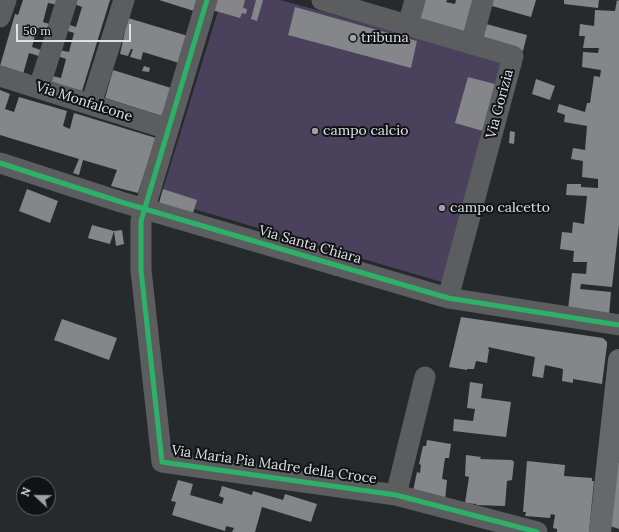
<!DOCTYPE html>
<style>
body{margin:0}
#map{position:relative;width:619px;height:532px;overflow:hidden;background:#272a2d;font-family:Lora,serif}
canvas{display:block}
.north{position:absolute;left:16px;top:476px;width:40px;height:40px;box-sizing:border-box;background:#101214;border:1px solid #636568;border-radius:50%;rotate:292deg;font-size:11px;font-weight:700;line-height:16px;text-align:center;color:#dfe2e6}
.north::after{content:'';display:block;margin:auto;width:14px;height:18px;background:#9fa2a5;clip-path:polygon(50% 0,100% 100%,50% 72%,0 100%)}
.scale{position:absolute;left:16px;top:24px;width:115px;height:18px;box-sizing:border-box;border:2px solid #dfe2e6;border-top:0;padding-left:5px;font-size:12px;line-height:14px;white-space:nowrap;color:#dfe2e6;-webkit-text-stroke:3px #101214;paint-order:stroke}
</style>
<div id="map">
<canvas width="619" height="532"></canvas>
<div class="north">N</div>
<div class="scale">50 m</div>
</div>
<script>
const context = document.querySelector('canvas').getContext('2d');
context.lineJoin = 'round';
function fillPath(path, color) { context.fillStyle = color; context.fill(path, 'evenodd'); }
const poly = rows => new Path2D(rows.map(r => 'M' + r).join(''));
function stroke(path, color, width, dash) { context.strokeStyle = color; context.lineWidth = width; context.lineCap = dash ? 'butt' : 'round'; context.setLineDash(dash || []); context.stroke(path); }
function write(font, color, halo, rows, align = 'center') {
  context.font = font + ' Lora,serif'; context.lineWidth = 4; context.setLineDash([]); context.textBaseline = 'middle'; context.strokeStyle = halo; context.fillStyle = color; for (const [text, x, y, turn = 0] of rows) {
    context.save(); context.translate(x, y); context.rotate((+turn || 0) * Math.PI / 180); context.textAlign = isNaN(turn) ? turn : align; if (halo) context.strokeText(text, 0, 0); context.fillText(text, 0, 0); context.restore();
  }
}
fillPath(poly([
 [244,0,280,0,504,61,445,283,160,199,218,11],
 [295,8,417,41,411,67,288,34]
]), '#4a425d');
fillPath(poly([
 [23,0,59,0,58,5,48,3,43,22,53,25,51,31,37,28,32,47,44,51,42,57,29,53,23,74,0,66,15,14,18,15],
 [75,0,110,0,82,91,50,82,52,76,61,78,66,59,58,56,59,50,69,52,74,33,65,30,67,24,76,27,82,7,74,4],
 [159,0,198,0,194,11],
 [215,0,245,0,243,8,247,9,246,14,242,13,240,18,212,10],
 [256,0,263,0,257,21,251,19],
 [425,0,447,0,446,2,455,4,456,0,474,0,465,34,419,22],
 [493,0,536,0,531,17,492,6],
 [564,0,599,0,598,8,564,4],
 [617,0,619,1,619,225,612,287,581,284,580,289,611,292,609,315,568,310,572,273,586,274,587,262,573,262,574,251,560,249,562,232,572,233,573,222,584,224,587,196,566,195,567,184,581,184,581,187,598,188,598,179,582,177,583,161,571,159,573,148,585,150,587,126,564,122,565,115,557,112,559,104,585,112,587,103,590,103,594,76,600,77,601,70,582,67,583,52,598,53,599,48,583,48,585,36,579,36,580,24,594,26,595,10,615,11],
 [295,7,417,41,411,68,288,35],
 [128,18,188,36,179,63,143,52,141,60,130,57,133,49,131,49,128,56,120,54],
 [486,24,527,35,523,51,482,39],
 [144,66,150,68,149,72,142,71],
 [113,70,171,88,162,116,105,98],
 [468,77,495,84,483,131,455,123],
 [536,79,555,86,550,100,532,94],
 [0,90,10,94,5,109,14,112,19,97,67,111,63,126,70,129,74,113,156,138,138,193,111,186,117,170,83,160,79,175,73,173,79,159,0,135],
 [510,131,515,132,514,144,509,143],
 [27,189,58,201,50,223,19,211],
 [163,189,197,200,193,213,159,203],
 [92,225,114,231,110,244,88,238],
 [122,230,124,244,116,246,114,231],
 [461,317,603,338,607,342,607,345,602,384,573,379,573,383,562,381,563,369,545,365,543,378,532,376,535,357,488,347,489,350,487,363,476,361,474,369,467,369,467,370,449,367],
 [62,319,117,338,109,360,54,340],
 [470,382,483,384,481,398,511,402,506,437,453,431,454,419,473,421,475,409,467,408],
 [427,440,451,444,449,458,445,458,442,479,447,480,445,501,413,491,417,472,420,473,421,465,419,464,423,446,426,446],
 [466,455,481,457,480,459,512,460,514,462,512,480,507,481,505,506,476,505,477,504,465,503,469,477,465,476],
 [527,461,565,465,564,476,592,478,592,481,594,481,589,532,557,532,557,529,553,528,555,515,551,514,550,518,525,516,526,512,523,512],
 [618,462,619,462,619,529,610,526],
 [178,480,193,484,190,495,222,504,224,498,219,496,222,486,252,495,253,491,283,500,285,494,317,504,311,522,262,507,255,532,232,532,234,528,226,526,225,531,172,515,176,502,171,501]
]), '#848689');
stroke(poly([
 [207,0,141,221,141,270,162,462,396,495,537,532],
 [322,0,513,56,448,298],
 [0,17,6,0],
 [408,25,415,0],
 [471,44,483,0],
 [0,76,168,129],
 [39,88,67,0],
 [91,104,124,0],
 [0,163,121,202,448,298,619,325],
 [396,495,425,377]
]), '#5c5d5f', 21);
stroke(poly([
 [600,532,619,360]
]), '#676869', 22);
stroke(poly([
 [207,0,141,221,141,270,162,462,396,495,537,532],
 [0,163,121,202,448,298,619,325]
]), '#2db169', 5);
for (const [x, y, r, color] of [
 [353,38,4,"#9fa2a5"],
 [315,131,4,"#9fa2a5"],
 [442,208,4,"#9fa2a5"]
]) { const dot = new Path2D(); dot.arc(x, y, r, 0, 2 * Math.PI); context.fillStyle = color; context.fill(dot); stroke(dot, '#101214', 1.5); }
write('14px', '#dfe2e6', '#101214', [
 ["tribuna",361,38],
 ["campo calcio",323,131],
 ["campo calcetto",450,208]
], 'left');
write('14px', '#dfe2e6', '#101214', [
 ["Via Monfalcone",84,102,18],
 ["Via Gorizia",500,104,-75],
 ["Via Santa Chiara",310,245,16],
 ["Via Maria Pia Madre della Croce",274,465,8]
]);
</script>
